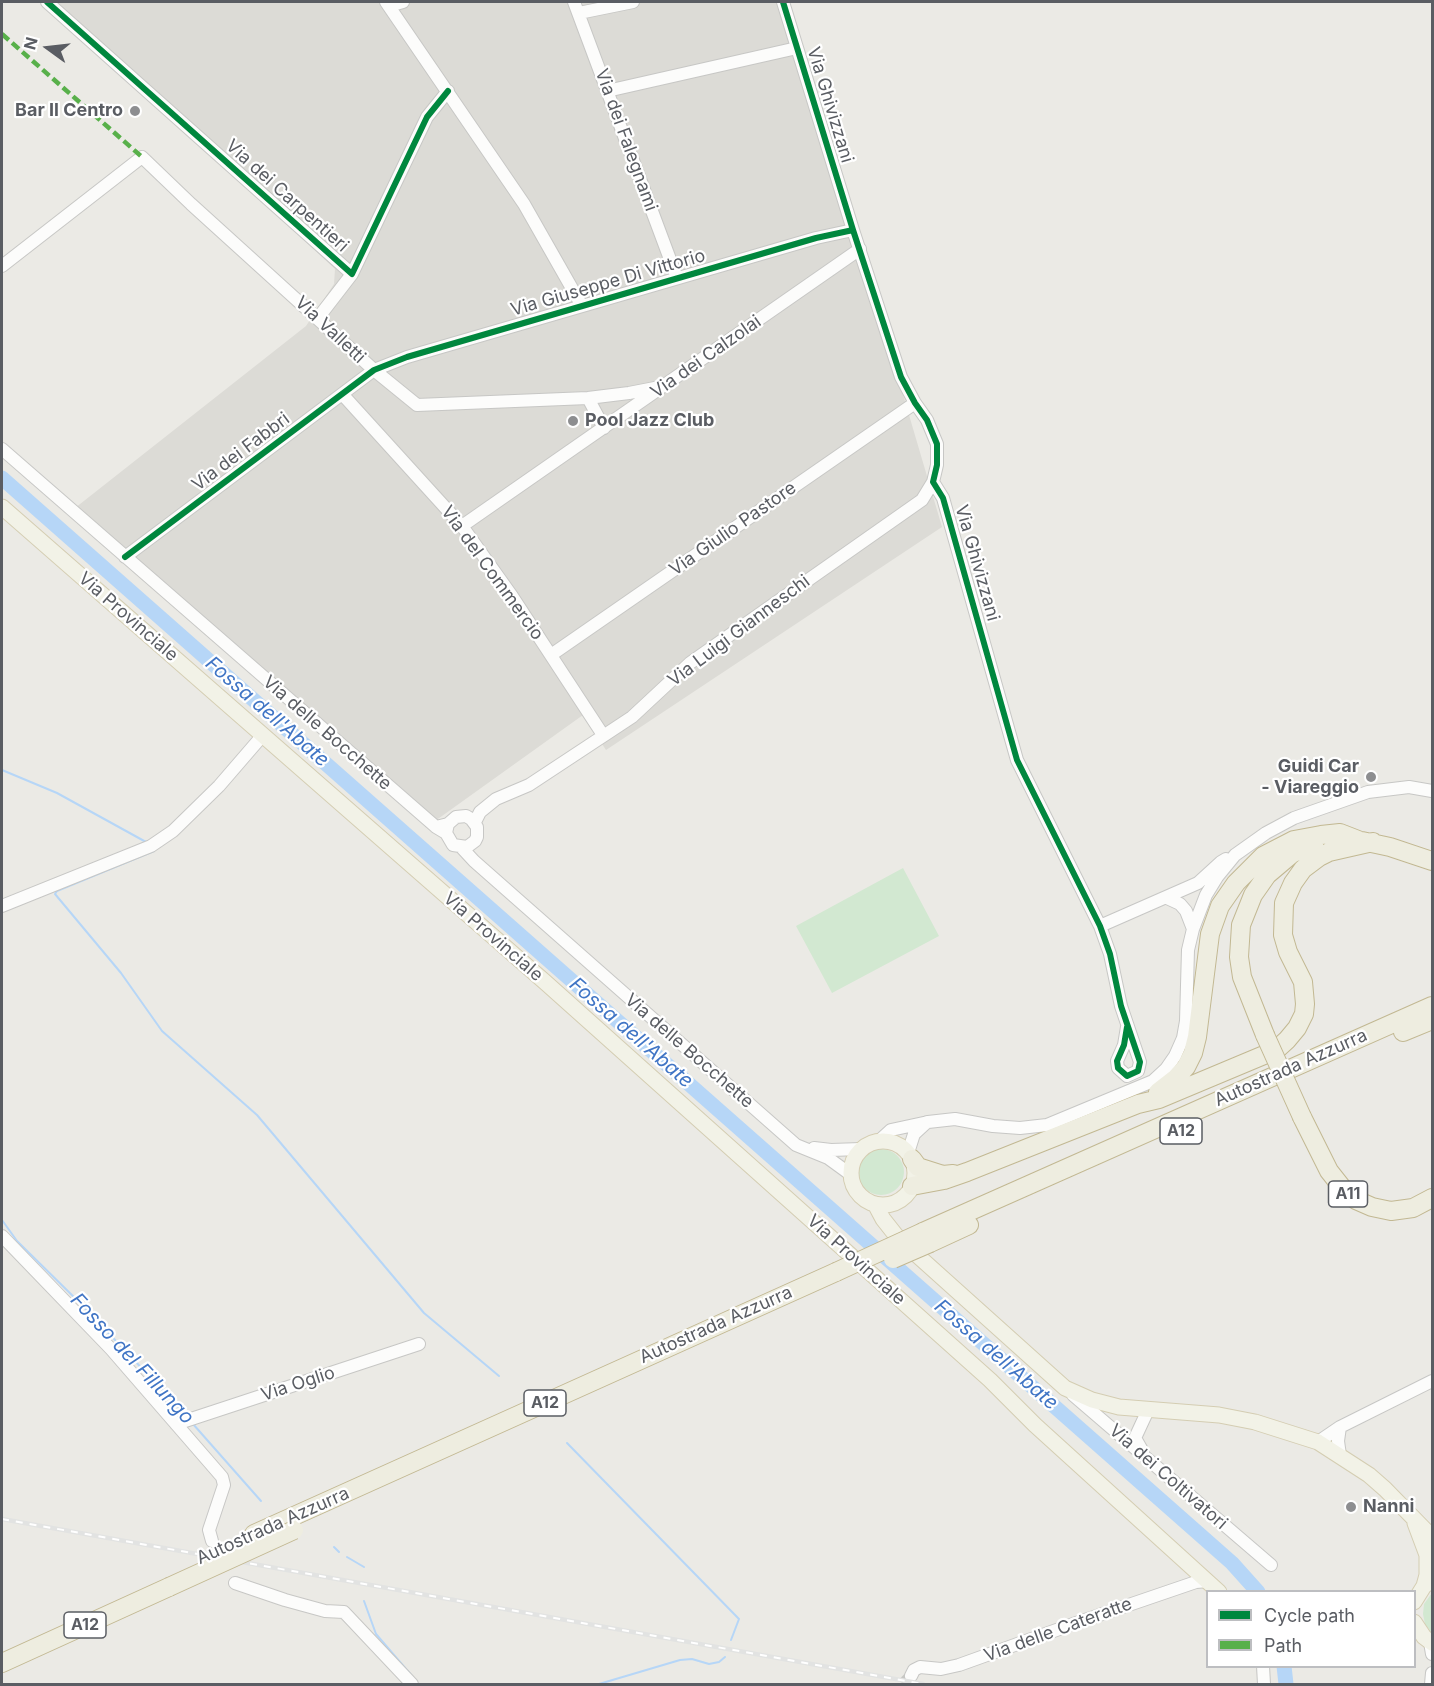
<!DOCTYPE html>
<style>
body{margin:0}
#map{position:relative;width:1434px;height:1686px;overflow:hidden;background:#ebeae5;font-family:Inter,sans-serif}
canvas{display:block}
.frame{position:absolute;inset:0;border:3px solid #5a5d63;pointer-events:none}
.legend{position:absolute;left:1206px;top:1590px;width:210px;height:78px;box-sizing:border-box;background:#fff;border:2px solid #bdbec1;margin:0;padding:8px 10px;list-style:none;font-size:18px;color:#5a5d63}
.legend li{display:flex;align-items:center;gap:12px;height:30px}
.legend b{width:30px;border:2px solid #bdbec1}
.north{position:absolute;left:18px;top:18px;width:60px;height:60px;-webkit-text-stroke:4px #fff;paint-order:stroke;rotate:285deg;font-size:16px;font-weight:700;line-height:24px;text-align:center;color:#5a5d63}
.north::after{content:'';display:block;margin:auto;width:21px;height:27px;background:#5a5d63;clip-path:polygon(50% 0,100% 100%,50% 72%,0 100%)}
</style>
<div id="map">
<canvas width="1434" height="1686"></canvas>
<div class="frame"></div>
<ul class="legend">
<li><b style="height:8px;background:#00873e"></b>Cycle path</li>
<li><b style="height:8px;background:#58b04a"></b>Path</li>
</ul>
<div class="north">N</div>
</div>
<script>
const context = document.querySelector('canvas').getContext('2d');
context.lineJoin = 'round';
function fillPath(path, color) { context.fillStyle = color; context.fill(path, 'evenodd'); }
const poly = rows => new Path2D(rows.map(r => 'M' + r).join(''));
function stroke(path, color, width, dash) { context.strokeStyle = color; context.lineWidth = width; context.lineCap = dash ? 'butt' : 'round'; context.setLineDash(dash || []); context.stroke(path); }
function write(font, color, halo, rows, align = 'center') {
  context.font = font + ' Inter,sans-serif'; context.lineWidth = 4.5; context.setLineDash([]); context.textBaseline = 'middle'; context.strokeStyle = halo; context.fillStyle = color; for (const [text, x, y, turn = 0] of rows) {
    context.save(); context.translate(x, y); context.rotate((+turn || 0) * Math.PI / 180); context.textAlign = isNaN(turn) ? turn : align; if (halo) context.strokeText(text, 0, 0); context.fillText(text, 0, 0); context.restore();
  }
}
fillPath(poly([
 [46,2,781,2,847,222,904,398,942,527,606,750,583,715,435,821,75,508,306,326,334,284,335,269]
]), '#dcdbd6');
fillPath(poly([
 [903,868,939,936,832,993,796,926],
 '858 1172a23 23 0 1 1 46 0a23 23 0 1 1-46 0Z',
 [1432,1593,1432,1633,1425,1624,1423,1614,1424,1604]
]), '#d2e8d1');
stroke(poly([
 [2,770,57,793,146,842],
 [154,851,57,891,55,894,121,973,162,1031,257,1115,424,1313,499,1376],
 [2,1220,17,1241,81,1304,186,1415],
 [193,1424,261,1501],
 [567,1443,739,1619,731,1640],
 [334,1547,339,1552],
 [347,1557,364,1567],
 [364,1601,376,1634,412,1676],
 [599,1684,680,1660,692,1659,709,1664,719,1662,725,1657]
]), '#b6d6f7', 2);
stroke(poly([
 [2,478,1232,1563,1258,1592],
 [1284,1666,1286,1684]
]), '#b6d6f7', 15);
stroke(poly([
 [903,1684,911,1676]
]), '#c7c7c4', 12, [12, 6]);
const minor = poly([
 [47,2,352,274,427,117,448,91],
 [386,2,524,204,582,306],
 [574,2,677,278],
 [783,2,853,230,901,377,915,403,927,420,937,444,937,465,933,482,943,498,1017,760,1100,926,1110,954,1121,1006,1140,1062,1138,1071,1127,1076,1118,1068,1117,1061,1124,1045,1127,1027],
 [389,6,403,2],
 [579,13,633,2],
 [607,91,797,48],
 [2,266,142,157,191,204,374,370,417,405,588,398,629,393,665,386],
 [318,318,352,274],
 [343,395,462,526,512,596,603,735],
 [588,398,604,428],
 [2,449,436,827,446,833],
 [462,526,860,249],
 [125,557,374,370,407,357,816,238,853,230],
 [551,655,915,403],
 [475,822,480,812,496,799,529,785,632,717,690,663,922,500,933,482],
 [436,827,448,824,456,817,466,816,471,819,477,827,477,837,475,841,467,847,453,845,446,833,448,824],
 [462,848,474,861,796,1145,828,1158,850,1174],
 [1167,898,1180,904,1186,911,1193,929],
 [2,906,151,846,173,831,219,786,263,735],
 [1100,926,1198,883,1221,862,1226,859],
 [879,1141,891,1130,928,1122,955,1119,993,1126,1020,1128,1047,1125,1153,1081,1166,1069,1175,1056,1183,1038,1186,1021,1188,950,1193,929,1206,895,1217,877,1235,855,1266,833,1294,818,1368,792,1409,787,1432,791],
 [814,1148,831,1150,861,1149],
 [908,1153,914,1134,927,1122],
 [2,1236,111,1349,222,1477,224,1485,209,1530,212,1541],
 [1073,1395,1271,1565],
 [176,1424,419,1344],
 [1340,1427,1338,1441,1340,1455],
 [1318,1442,1340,1427,1432,1381],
 [1143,1452,1135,1438,1148,1410],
 [235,1583,285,1600,325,1611,344,1612,412,1684],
 [1430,1642,1432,1654],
 [1263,1666,1264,1684],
 [911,1676,914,1670,920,1667,941,1669,959,1665,1076,1623,1196,1582,1208,1581],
 [1431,1684,1432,1673]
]);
const major = poly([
 [2,507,545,982,990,1380,1035,1425,1219,1592],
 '851 1173a32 32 0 1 1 64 0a32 32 0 1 1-64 0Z',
 [875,1204,883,1219,898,1238,1065,1388,1092,1400,1119,1407,1219,1415,1255,1422,1318,1442,1369,1475,1385,1489,1432,1537],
 [1415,1523,1427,1555,1427,1575,1424,1586],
 [1414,1602,1424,1586,1432,1580],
 [1414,1622,1424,1637,1432,1643]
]);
const highway = poly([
 [1362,841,1390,847,1432,861],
 [1403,1032,1432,1020],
 [1265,1035,1242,977,1239,957,1241,925,1253,895,1267,875,1293,853,1314,845],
 [1158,1092,1176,1078,1186,1067,1193,1053,1197,1037,1210,934,1220,906,1236,883,1263,856,1294,840,1321,835,1340,833,1358,840],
 [1302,1117,1329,1171,1344,1190,1356,1200,1372,1207,1391,1211,1413,1208,1432,1198],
 [912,1159,918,1167,943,1175,953,1174],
 [912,1186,944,1180,967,1172,1138,1104,1159,1099,1276,1050,1287,1040,1297,1028,1304,1014,1305,1004,1303,982,1288,952,1283,935,1284,903,1293,883,1303,869,1319,857,1329,852,1373,842],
 [923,1232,1432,1006],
 [930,1243,969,1225],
 [254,1534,836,1272],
 [2,1663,169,1587]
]);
stroke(minor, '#c7c7c5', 14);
stroke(major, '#d4cdb2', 17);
stroke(highway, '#c2b892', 20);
stroke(minor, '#fcfcfb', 12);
stroke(major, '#f2f2e7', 15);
stroke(highway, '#eeede0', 18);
const rail = poly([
 [2,1519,923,1684]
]);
stroke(rail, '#e2e3e2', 4.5);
stroke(rail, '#fff', 2, [7]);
const highwayBridge = poly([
 [1265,1035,1302,1117],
 [893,1259,930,1243],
 [836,1272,923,1232],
 [169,1587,294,1530]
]);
stroke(highwayBridge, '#c2b892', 20, []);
stroke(highwayBridge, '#eeede0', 18);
stroke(poly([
 [2,34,142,157]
]), '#58b04a', 4.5, [9, 4.5]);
stroke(poly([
 [47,2,352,274,427,117,448,91],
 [783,2,853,230,901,377,915,403,927,420,937,444,937,465,933,482,943,498,1017,760,1100,926,1110,954,1121,1006,1140,1062,1138,1071,1127,1076,1118,1068,1117,1061,1124,1045,1127,1027],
 [125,557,374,370,407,357,816,238,853,230]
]), '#00873e', 6);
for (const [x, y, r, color] of [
 [135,111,6,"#8d8e90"],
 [573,421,6,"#8d8e90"],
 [1371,777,6,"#8d8e90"],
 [1351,1507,6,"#8d8e90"]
]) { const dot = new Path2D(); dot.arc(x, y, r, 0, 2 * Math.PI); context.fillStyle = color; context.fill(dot); stroke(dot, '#fff', 2); }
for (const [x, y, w] of [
 [1181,1131,42],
 [1348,1194,39],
 [545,1403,42],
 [85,1625,42]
]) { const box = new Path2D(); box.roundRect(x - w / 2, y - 13, w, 26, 4.5); context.fillStyle = '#fff'; context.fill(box); stroke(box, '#5a5d63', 1.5); }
write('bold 16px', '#5a5d63', null, [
 ["A12",1181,1131],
 ["A11",1348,1194],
 ["A12",545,1403],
 ["A12",85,1625]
]);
write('18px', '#5a5d63', '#fff', [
 ["Via Ghivizzani",830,105,73],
 ["Via dei Falegnami",626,140,70],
 ["Via dei Carpentieri",287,196,42],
 ["Via Giuseppe Di Vittorio",608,283,-16],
 ["Via Valletti",330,330,43],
 ["Via dei Calzolai",706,357,-35],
 ["Via dei Fabbri",241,452,-37],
 ["Via Giulio Pastore",733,529,-35],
 ["Via Ghivizzani",977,563,74],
 ["Via del Commercio",492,573,54],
 ["Via Provinciale",128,617,41],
 ["Via Luigi Gianneschi",739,631,-37],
 ["Via delle Bocchette",327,733,41],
 ["Via Provinciale",493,937,41],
 ["Via delle Bocchette",689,1051,41],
 ["Autostrada Azzurra",1291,1068,-24],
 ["Via Provinciale",856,1260,42],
 ["Autostrada Azzurra",716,1325,-24],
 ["Via Oglio",298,1384,-18],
 ["Via dei Coltivatori",1168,1477,41],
 ["Autostrada Azzurra",273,1526,-24],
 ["Via delle Cateratte",1058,1630,-20]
]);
write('bold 18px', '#5a5d63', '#fff', [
 ["Bar Il Centro",123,111],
 ["Pool Jazz Club",585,421,"left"],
 ["Guidi Car",1359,767],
 ["- Viareggio",1359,788],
 ["Nanni",1363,1507,"left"]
], 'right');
write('italic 20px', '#4075c5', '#fff', [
 ["Fossa dell'Abate",267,712,41],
 ["Fossa dell'Abate",631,1033,41],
 ["Fossa dell'Abate",996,1355,41],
 ["Fosso del Fillungo",132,1359,47]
]);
</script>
